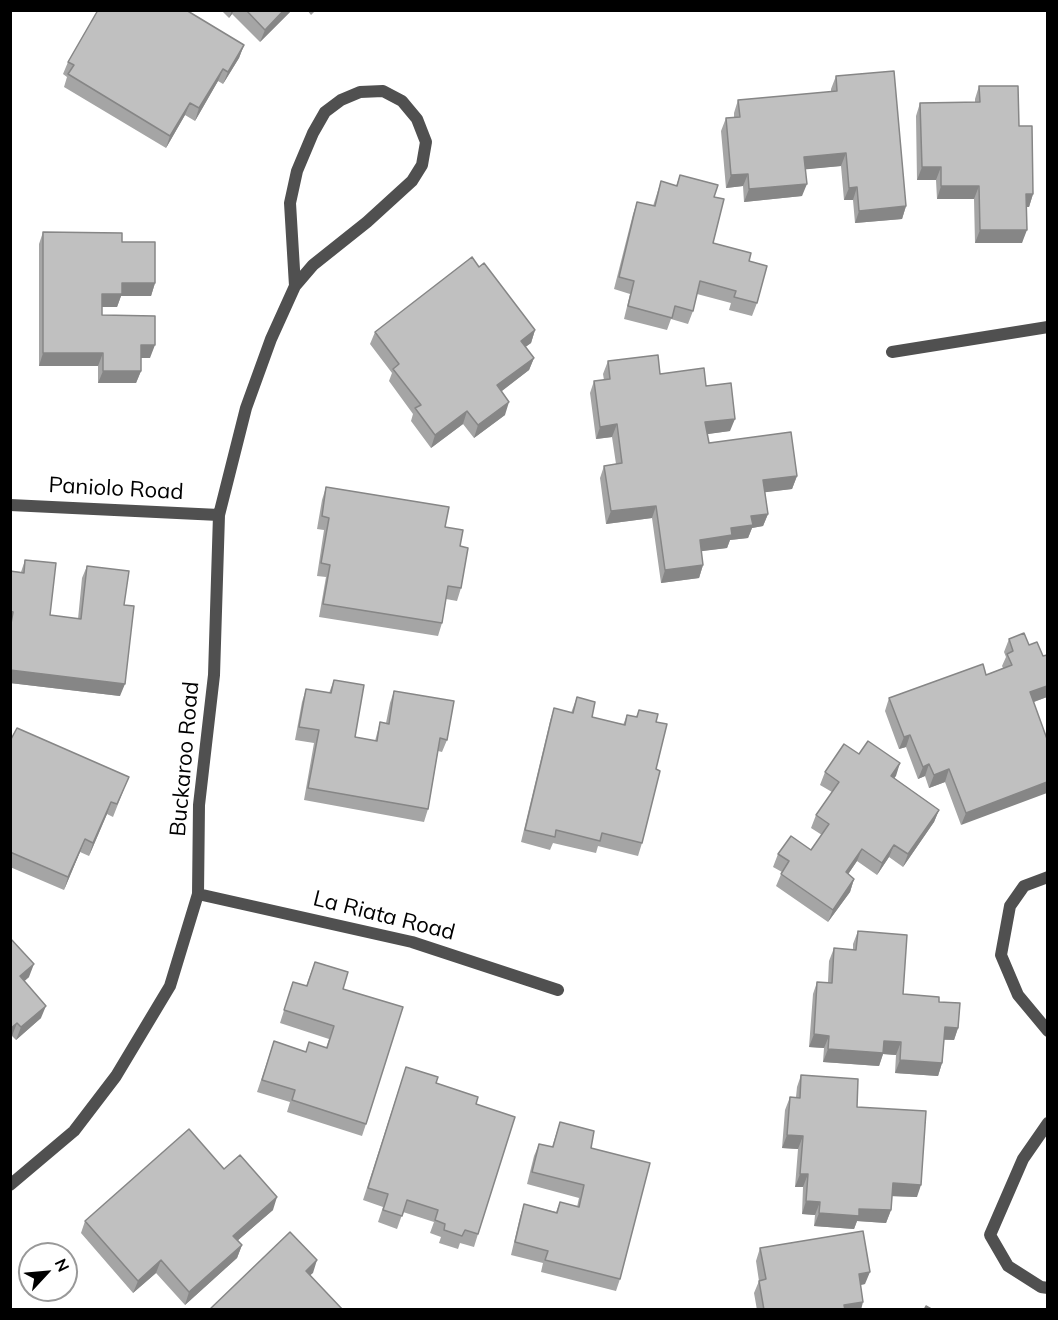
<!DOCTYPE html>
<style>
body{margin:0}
#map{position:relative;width:1058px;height:1320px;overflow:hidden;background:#fff;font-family:Mulish,sans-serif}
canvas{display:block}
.frame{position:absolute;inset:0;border:12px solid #000;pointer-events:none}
.north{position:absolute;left:18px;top:1242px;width:60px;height:60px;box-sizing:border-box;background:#fff;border:2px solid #999;border-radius:50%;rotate:64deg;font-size:16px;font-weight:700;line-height:24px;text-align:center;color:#000}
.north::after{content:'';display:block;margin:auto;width:21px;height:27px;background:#000;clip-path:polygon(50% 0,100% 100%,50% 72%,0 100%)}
</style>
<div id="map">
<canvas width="1058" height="1320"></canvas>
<div class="frame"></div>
<div class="north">N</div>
</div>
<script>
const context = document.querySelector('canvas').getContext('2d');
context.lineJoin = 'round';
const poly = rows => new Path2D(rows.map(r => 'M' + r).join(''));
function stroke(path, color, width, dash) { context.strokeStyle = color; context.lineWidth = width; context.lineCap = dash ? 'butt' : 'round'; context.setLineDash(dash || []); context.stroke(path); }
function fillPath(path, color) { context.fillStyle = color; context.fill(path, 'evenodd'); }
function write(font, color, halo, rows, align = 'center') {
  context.font = font + ' Mulish,sans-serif'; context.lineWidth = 4.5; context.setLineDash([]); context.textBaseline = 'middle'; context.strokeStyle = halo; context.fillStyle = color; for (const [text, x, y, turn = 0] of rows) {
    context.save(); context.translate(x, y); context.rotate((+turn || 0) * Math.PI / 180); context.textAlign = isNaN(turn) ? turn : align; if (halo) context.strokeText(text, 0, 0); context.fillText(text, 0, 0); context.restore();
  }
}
stroke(poly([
 [892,352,1048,327],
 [10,505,219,515],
 [1048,877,1024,886,1010,906,1001,955,1018,995,1048,1031],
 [198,894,412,942,558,990],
 [1048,1123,1023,1159,990,1235,1008,1266,1041,1287,1048,1288],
 [10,1185,74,1131,116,1076,170,986,198,894,199,805,214,675,219,515,246,408,271,339,295,286,313,265,367,222,412,181,422,165,426,142,417,119,402,101,383,91,360,92,341,100,325,112,313,133,297,171,290,203,295,286]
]), '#505050', 12);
fillPath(poly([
 [221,10,292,10,260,42,232,14,229,18],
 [307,10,316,10,311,15],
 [244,45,239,58,223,84,218,81,195,121,185,115,166,148,64,87,67,77,63,74,68,62],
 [836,76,906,206,902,219,855,223,853,200,844,200,841,166,805,169,802,196,744,202,743,186,726,188,721,131,726,118,734,118,734,113,738,100,831,92,831,89],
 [979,86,1019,126,1033,194,1029,207,1027,207,1022,243,975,243,974,199,937,199,936,180,917,180,916,116,920,103,975,102,975,99],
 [680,175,714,197,713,243,749,261,757,303,752,316,729,310,731,303,697,294,693,311,688,324,671,319,667,330,624,319,630,294,614,289,633,214,637,202,653,206,661,181,676,186],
 [43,232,122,242,155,283,151,296,121,296,117,307,102,307,102,315,150,358,141,358,141,371,136,383,98,383,98,366,39,366,39,244],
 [479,267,535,330,531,343,525,347,534,358,529,370,501,391,505,415,474,438,463,424,431,448,411,421,413,414,389,381,392,373,370,344,375,332],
 [608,361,660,374,706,386,730,431,707,434,709,443,797,476,792,489,765,492,768,514,763,526,752,528,748,538,730,540,727,548,701,551,703,565,699,578,661,583,652,518,606,524,600,478,604,466,616,464,612,437,596,439,590,393,594,381,604,380,603,374],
 [326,487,445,527,460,546,461,588,457,601,446,599,442,623,438,636,319,617,326,577,317,576,324,530,317,529,322,500],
 [25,560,50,615,78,619,82,578,87,566,124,605,120,696,10,683,10,571,21,572],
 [1009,639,1047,697,1034,702,961,825,945,782,929,788,925,776,918,779,906,747,899,749,885,711,889,698,986,675,1003,668,1002,666,1006,657,1004,652],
 [334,680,355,737,375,741,380,722,386,723,390,703,394,691,447,740,442,752,438,751,428,809,424,822,304,800,314,743,295,740,302,702,306,689,329,693],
 [577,697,592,717,623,725,627,715,636,717,639,710,656,722,656,769,642,843,638,856,598,846,596,853,553,843,550,850,521,842,550,721,554,708,571,713],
 [10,741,124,789,113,817,107,814,89,856,80,852,64,890,10,867],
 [859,754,900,763,894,778,939,810,934,822,903,867,889,857,877,875,857,861,848,874,854,879,850,892,828,922,776,886,782,872,773,867,778,854,811,850,822,835,811,828,816,815,832,792,820,785,825,772],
 [858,931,903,994,939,1002,958,1028,954,1040,944,1040,942,1063,938,1076,895,1073,896,1055,883,1054,879,1066,823,1062,824,1048,809,1047,813,994,817,982,828,982,829,961,834,948,853,950,853,944],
 [10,938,29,977,24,981,41,1018,16,1040,12,1036,10,1037],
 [315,962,343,989,366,1124,362,1136,287,1112,290,1102,257,1092,274,1041,305,1052,326,1048,329,1039,280,1023,293,982,306,986],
 [406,1067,476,1104,478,1234,474,1247,460,1243,458,1249,439,1243,441,1237,430,1233,434,1222,403,1212,397,1229,378,1222,383,1207,363,1200],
 [801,1075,857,1107,917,1197,892,1196,891,1210,886,1223,857,1221,854,1229,814,1226,815,1215,802,1214,803,1187,795,1187,798,1149,782,1148,785,1110,790,1097,796,1097,797,1087],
 [560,1122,591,1148,620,1279,616,1291,541,1272,543,1263,511,1255,520,1217,524,1204,556,1212,560,1202,577,1207,579,1198,527,1184,534,1156,539,1144,552,1147],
 [224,1169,273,1210,238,1240,242,1245,237,1258,185,1305,156,1273,133,1293,81,1233,85,1221],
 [760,1248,865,1284,861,1285,861,1310,757,1310,754,1293,759,1281,756,1261]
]), '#a5a5a5');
fillPath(poly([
 [232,10,234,10,232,14,229,18],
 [284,10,292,10,260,42,265,30],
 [244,45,239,58,223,84,228,72],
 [223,69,218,81,195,121,199,108],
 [190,103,185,115,166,148,170,136],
 [846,153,841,166,799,170,804,157],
 [922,167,941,167,936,180,917,180],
 [748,174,743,186,726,188,731,175],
 [807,184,802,196,744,202,749,189],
 [941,186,979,186,974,199,937,199],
 [857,187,853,200,844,200,849,188],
 [1026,194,1033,194,1029,207,1022,207],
 [906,206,902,219,855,223,859,211],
 [980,230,1027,230,1022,243,975,243],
 [122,283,155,283,151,296,121,296,117,307,97,307,102,294],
 [535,330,531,343,516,354,521,341],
 [141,345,155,345,150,358,136,358],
 [43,353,103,353,98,366,39,366],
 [534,358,529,370,493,398,497,385],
 [103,371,141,371,136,383,98,383],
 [509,402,505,415,474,438,478,425],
 [467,411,463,424,431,448,435,435],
 [735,419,730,431,701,435,705,422],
 [617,424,612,437,596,439,600,427],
 [797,476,792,489,759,493,763,480],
 [656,506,652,518,606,524,611,511],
 [768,514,763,526,752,528,748,538,730,540,727,548,695,552,700,540,731,528,751,516],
 [703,565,699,578,661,583,665,570],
 [10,670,125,684,120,696,10,683],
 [1047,686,1047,697,1025,705,1030,692],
 [910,735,906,747,899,749,904,737],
 [900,763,896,776,886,789,891,776],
 [929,764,925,776,918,779,923,767],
 [949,769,945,782,929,788,934,775],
 [1047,777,1047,793,961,825,966,813],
 [111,802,107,814,89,856,93,843],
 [939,810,934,822,903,867,908,854],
 [85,839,80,852,64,890,68,877],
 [894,845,889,857,877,875,882,863],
 [862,849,857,861,841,885,846,872],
 [854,879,850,892,828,922,833,910],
 [34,964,29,977,16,989,20,976],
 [46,1006,41,1018,16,1040,21,1027],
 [17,1023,12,1036,10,1037,10,1029],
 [945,1027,958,1028,954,1040,940,1039],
 [814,1034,829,1036,824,1048,809,1047],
 [884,1041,901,1042,896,1055,883,1054,879,1066,823,1062,828,1049],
 [900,1060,942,1063,938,1076,895,1073],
 [787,1135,803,1136,798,1149,782,1148],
 [800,1174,808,1174,803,1187,795,1187],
 [893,1183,921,1185,917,1197,889,1196],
 [277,1197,273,1210,229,1248,233,1236],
 [806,1201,820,1202,815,1215,802,1214],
 [859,1209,891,1210,886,1223,857,1221,854,1229,814,1226,819,1213],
 [242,1245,237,1258,185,1305,189,1292],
 [161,1260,156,1273,133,1293,138,1281],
 [317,1260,313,1273,301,1283,306,1271],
 [870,1272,865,1284,854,1286,859,1274],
 [863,1302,861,1310,843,1310,844,1305]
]), '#868686');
const building = poly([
 [98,10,186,10,244,45,228,72,223,69,199,108,190,103,170,136,68,74,74,65,68,62,98,10],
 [246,10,284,10,265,30,246,10],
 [894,71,906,206,859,211,857,187,849,188,846,153,804,157,807,184,749,189,748,174,731,175,726,118,740,117,738,100,837,91,836,76,894,71],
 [979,86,1018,86,1019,126,1032,126,1033,194,1026,194,1027,230,980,230,979,186,941,186,941,167,922,167,920,103,980,102,979,86],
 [680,175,718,185,714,197,724,199,713,243,751,253,749,261,767,266,757,303,734,297,736,291,700,281,693,311,675,306,672,318,628,306,634,281,619,277,637,202,655,206,661,181,677,186,680,175],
 [43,232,122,233,122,242,155,242,155,283,122,283,122,294,102,294,102,315,155,316,155,345,141,345,141,371,103,371,103,353,43,353,43,232],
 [472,257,479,267,484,263,535,330,521,341,534,358,497,385,509,402,478,425,467,411,435,435,415,408,421,405,393,369,399,364,375,332,472,257],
 [658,355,660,374,704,368,706,386,731,383,735,419,705,422,709,443,791,432,797,476,763,480,768,514,751,516,753,525,731,528,732,535,700,540,703,565,665,570,656,506,611,511,604,466,622,463,617,424,600,427,594,381,610,379,608,361,658,355],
 [326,487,449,507,445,527,463,530,460,546,468,548,461,588,448,586,442,623,323,604,330,565,321,563,329,518,322,516,326,487],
 [25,560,56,563,50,615,81,619,87,566,129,571,124,605,134,606,125,684,10,670,10,629,13,612,10,611,10,571,24,573,25,560],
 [1024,633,1029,645,1037,642,1043,656,1047,655,1047,686,1030,692,1047,739,1047,782,966,813,949,769,934,775,929,764,923,767,910,735,904,737,889,698,983,664,986,675,1012,665,1007,654,1013,651,1009,639,1024,633],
 [334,680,364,685,355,737,377,741,380,722,389,724,394,691,454,701,447,740,440,738,428,809,308,788,319,730,299,727,306,689,331,693,334,680],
 [577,697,595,702,592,717,625,725,627,715,637,717,639,710,658,714,656,722,667,724,656,769,660,771,642,843,602,833,600,841,556,830,555,837,525,830,554,708,573,713,577,697],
 [17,728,129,777,117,804,111,802,93,843,85,839,68,877,10,852,10,741,17,728],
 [868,741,900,763,891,776,939,810,908,854,894,845,882,863,862,849,846,872,854,879,833,910,781,874,789,861,778,854,791,836,811,850,829,824,816,815,839,782,825,772,844,744,859,754,868,741],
 [858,931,907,935,903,994,939,997,939,1002,960,1003,958,1028,945,1027,942,1063,900,1060,901,1042,884,1041,883,1053,828,1049,829,1036,814,1034,817,982,832,983,834,948,856,950,858,931],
 [10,938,34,964,20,976,46,1006,21,1027,17,1023,10,1029,10,938],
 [315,962,348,972,343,989,403,1007,366,1124,292,1100,295,1090,262,1080,274,1041,306,1052,309,1042,327,1048,334,1026,284,1010,293,982,307,986,315,962],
 [406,1067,438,1077,436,1083,478,1097,476,1104,515,1117,478,1234,465,1230,462,1236,444,1230,445,1224,435,1220,438,1210,407,1200,402,1216,383,1210,388,1194,368,1188,406,1067],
 [801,1075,858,1079,857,1107,926,1111,921,1185,893,1183,891,1210,859,1209,859,1216,819,1213,820,1202,806,1201,808,1174,800,1174,803,1136,787,1135,790,1097,800,1098,801,1075],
 [560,1122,594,1131,591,1148,650,1163,620,1279,545,1260,548,1251,515,1242,524,1204,557,1213,560,1202,579,1207,584,1185,532,1172,539,1144,553,1147,560,1122],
 [189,1129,224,1169,240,1155,277,1197,233,1236,242,1245,189,1292,161,1260,138,1281,85,1221,189,1129],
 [863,1231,870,1272,859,1274,863,1302,844,1305,845,1310,764,1310,759,1281,766,1279,760,1248,863,1231],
 [290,1232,317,1260,306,1271,343,1310,209,1310,290,1232],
 [926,1306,933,1310,924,1310,926,1306]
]);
fillPath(building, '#c0c0c0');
stroke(building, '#868686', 1.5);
write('22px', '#000', '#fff', [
 ["Paniolo Road",116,489,3],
 ["Buckaroo Road",185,759,-85],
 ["La Riata Road",384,916,14]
]);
</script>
